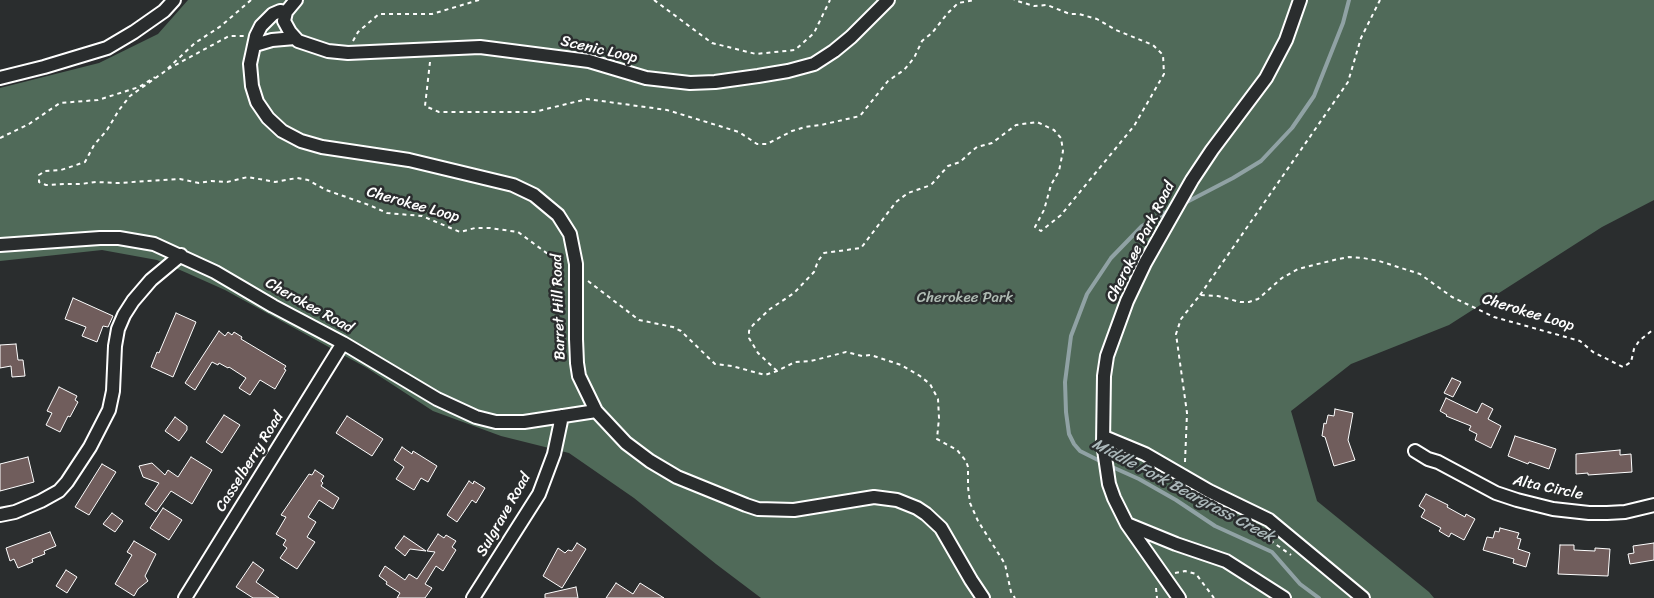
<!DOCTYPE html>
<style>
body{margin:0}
canvas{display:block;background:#2a2d2e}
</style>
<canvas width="1654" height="598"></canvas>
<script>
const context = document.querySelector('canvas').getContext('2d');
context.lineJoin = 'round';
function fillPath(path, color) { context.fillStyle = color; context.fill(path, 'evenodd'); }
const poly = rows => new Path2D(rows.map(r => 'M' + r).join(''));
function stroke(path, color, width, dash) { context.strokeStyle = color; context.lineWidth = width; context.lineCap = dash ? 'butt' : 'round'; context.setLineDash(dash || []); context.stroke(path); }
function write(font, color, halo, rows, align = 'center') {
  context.font = font + ' Sriracha,sans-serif'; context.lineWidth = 5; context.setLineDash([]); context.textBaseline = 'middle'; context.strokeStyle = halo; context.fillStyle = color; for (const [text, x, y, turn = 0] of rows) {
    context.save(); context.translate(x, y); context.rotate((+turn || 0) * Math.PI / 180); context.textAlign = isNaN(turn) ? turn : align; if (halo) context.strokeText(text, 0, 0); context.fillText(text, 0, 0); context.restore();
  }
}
fillPath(poly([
 [188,0,1654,0,1654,200,1602,227,1449,325,1351,364,1291,411,1317,501,1429,592,1434,598,761,598,716,564,634,498,569,453,501,436,433,411,367,368,225,290,187,273,157,260,102,250,0,261,0,88,99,63,158,34]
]), '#506a59');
stroke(poly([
 [1183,204,1233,178,1261,161,1292,128,1314,96,1343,23,1349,0],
 [1104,463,1080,451,1074,444,1069,434,1066,412,1065,382,1071,336,1087,294,1111,258,1142,226,1170,210],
 [1110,466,1139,479,1176,500,1215,526,1272,552,1300,584,1319,598]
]), '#90a2a4', 4);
const building = poly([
 [73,298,113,316,108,327,103,326,97,342,82,336,86,327,65,319,73,298],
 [176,313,196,322,173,377,151,367,157,352,159,353,176,313],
 [219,331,225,336,228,332,232,335,234,332,242,337,241,339,286,366,284,369,286,370,275,389,260,380,250,395,239,388,246,378,229,367,228,368,219,363,218,365,212,362,195,390,185,383,219,331],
 [16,344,18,360,23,360,25,376,12,377,11,366,0,368,0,345,16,344],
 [1452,378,1461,382,1453,397,1444,393,1452,378],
 [59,387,77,396,75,400,78,402,70,417,68,416,60,432,46,425,52,413,47,411,59,387],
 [1446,398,1477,413,1482,403,1493,409,1488,419,1501,426,1491,448,1475,440,1477,434,1469,430,1471,426,1446,416,1447,415,1440,411,1446,398],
 [1335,409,1353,413,1348,440,1355,460,1334,466,1325,437,1322,436,1324,423,1326,424,1328,415,1334,416,1335,409],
 [224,415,240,425,222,453,206,442,224,415],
 [347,416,383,439,372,456,336,433,347,416],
 [175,417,187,426,187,430,179,441,165,431,175,417],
 [1515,436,1556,449,1549,469,1529,462,1528,464,1508,456,1515,436],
 [402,447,412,454,413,451,437,466,428,482,421,478,414,490,396,479,404,467,394,460,402,447],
 [1620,450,1620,455,1631,454,1632,472,1588,475,1588,473,1576,474,1576,454,1620,450],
 [28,457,34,482,0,491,0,464,28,457],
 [191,457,212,470,192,504,171,491,156,512,145,504,159,483,143,477,139,466,152,463,165,475,168,470,178,477,191,457],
 [102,464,116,472,89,515,75,507,102,464],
 [315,470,324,476,321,481,323,483,321,486,339,498,333,509,319,500,308,517,316,522,307,537,315,542,297,569,280,558,287,548,283,545,286,540,276,534,286,517,281,515,309,474,312,475,315,470],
 [469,481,473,484,474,481,485,488,476,503,472,500,457,522,447,515,469,481],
 [1426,494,1448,505,1447,507,1465,517,1466,514,1475,519,1464,540,1451,533,1449,537,1439,531,1441,528,1421,517,1425,510,1419,506,1426,494],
 [163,508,182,520,169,540,150,528,163,508],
 [112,513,123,521,115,532,103,524,112,513],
 [1500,528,1519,533,1517,538,1521,539,1518,549,1530,553,1526,567,1513,563,1514,559,1483,550,1487,537,1493,538,1495,531,1499,532,1500,528],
 [50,532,56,546,44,551,45,554,32,559,33,562,18,568,14,559,10,561,6,548,50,532],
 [438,534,444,538,446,535,456,541,452,547,456,550,443,571,436,566,425,584,432,588,425,598,397,598,400,593,386,584,387,582,379,576,385,566,405,580,409,574,417,579,435,552,427,551,438,534],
 [404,536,426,551,410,549,405,556,399,551,395,548,404,536],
 [134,541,156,554,145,576,148,581,138,589,134,596,115,584,132,555,127,552,134,541],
 [577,543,586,549,562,588,543,576,558,548,565,553,568,550,572,551,577,543],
 [1654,543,1654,560,1630,564,1628,554,1634,553,1633,546,1654,543],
 [1560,545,1574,545,1574,550,1595,551,1595,548,1610,549,1608,576,1558,574,1560,545],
 [253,562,264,570,256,582,279,598,253,598,236,587,253,562],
 [66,570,77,577,67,593,56,586,66,570],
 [616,583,633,594,640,583,664,598,606,598,616,583],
 [576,587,578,598,545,598,545,594,576,587]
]);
fillPath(building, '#705d5c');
stroke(building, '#fff', 1);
const street = poly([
 [296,0,286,12,284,21,290,32,298,41,328,51,348,53,480,47,589,61,646,78,690,83,715,82,758,76,788,71,814,64,834,51,851,37,888,0],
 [286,12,280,11,273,14,261,26,256,36,250,64,252,86,257,102,268,118,282,131,301,141,322,147,409,160,513,185,534,195,558,215,570,234,576,264,576,339,577,363,579,376,596,411,626,443,650,461,677,477,746,505,758,509,794,510,874,497,897,500,917,508,926,514,941,528,971,580,983,598],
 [255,45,272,40,295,38],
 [0,78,44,67,107,48,134,32,164,11,174,0],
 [0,245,100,238,119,238,154,244,215,272,273,306,343,343,437,399,476,417,496,422,524,422,596,411],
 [1104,437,1145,454,1209,491,1269,520,1363,598],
 [1415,451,1428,459,1438,462,1496,493,1517,500,1553,509,1589,513,1607,513,1625,512,1654,505],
 [0,515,15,512,41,501,59,491,67,482,90,447,109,410,113,391,115,346,118,329,124,315,133,301,151,280,181,255],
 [1127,524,1176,544,1226,561,1284,598],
 [185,598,343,343],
 [473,598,539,494,554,454,562,416],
 [1179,598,1127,524,1114,498,1109,484,1103,443,1104,376,1107,356,1127,301,1145,263,1192,180,1212,150,1266,78,1286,40,1300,0]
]);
stroke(street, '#fff', 16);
stroke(poly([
 [251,0,221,26,195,43,164,72,130,96,119,110,107,130,94,145,85,162,61,170,45,171,39,175,39,182,46,185,64,184,81,184,96,182,118,183,180,179,199,183,211,181,227,182,248,177,275,182,297,178,308,180,326,190,369,205,387,213,422,216,460,232,475,228,490,228,518,232,563,265],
 [654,0,712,43,756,54,795,50,814,33,830,0],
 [353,41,358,32,379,14,432,14,479,0],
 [430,62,425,106,439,112,534,112,587,99,667,110,739,132,757,144,767,144,792,131,805,127,821,125,860,116,888,81,904,70,914,58,922,41,932,33,947,14,958,3,975,0],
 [168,69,229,36,245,36],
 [0,138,29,124,60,103,98,100,139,87,155,77],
 [588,281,639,320,673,327,681,331,715,364,732,366,765,375,777,371,795,362,811,361,846,352,862,356,871,355,901,365,920,376,930,384,938,399,939,418,937,439,957,450,966,461,968,467,968,487,970,503,978,521,1005,564,1011,592,1015,598],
 [1200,295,1348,82,1361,38,1380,0],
 [777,371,758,353,749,338,749,331,753,325,770,309,794,293,814,272,818,261,824,253,861,248,896,202,908,193,931,185,948,166,960,162,972,151,977,147,992,143,1016,125,1037,122,1054,130,1061,138,1063,151,1059,171,1051,185,1044,210,1035,227,1041,231,1061,215,1134,126,1164,74,1163,55,1153,45,1116,30,1097,19,1079,14,1070,14,1047,5,1034,6,1014,0],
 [1185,462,1187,413,1176,334,1181,319,1200,295,1218,296,1240,302,1249,302,1258,299,1282,278,1298,269,1338,259,1349,257,1363,258,1379,261,1420,274,1452,297,1494,317,1580,341,1593,352,1623,367,1631,362,1634,349,1639,341,1654,329],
 [1244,522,1291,555],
 [1175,573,1185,571,1196,574,1214,598],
 [1156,588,1157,598]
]), '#fff', 2, [4, 4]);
stroke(street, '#2a2d2e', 12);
write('15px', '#fff', '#2a2d2e', [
 ["Scenic Loop",599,50,13],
 ["Cherokee Loop",413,205,16],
 ["Cherokee Park Road",1141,242,-63],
 ["Cherokee Road",309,306,29],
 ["Barret Hill Road",559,307,-92],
 ["Cherokee Loop",1528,313,17],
 ["Casselberry Road",250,462,-58],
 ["Alta Circle",1548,488,12],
 ["Sulgrave Road",504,515,-60]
]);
write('15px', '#b0bcb4', '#2a2d2e', [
 ["Cherokee Park",965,298]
]);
write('italic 16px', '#acb9bb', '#2a2d2e', [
 ["Middle Fork Beargrass Creek",1183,491,28]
]);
</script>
